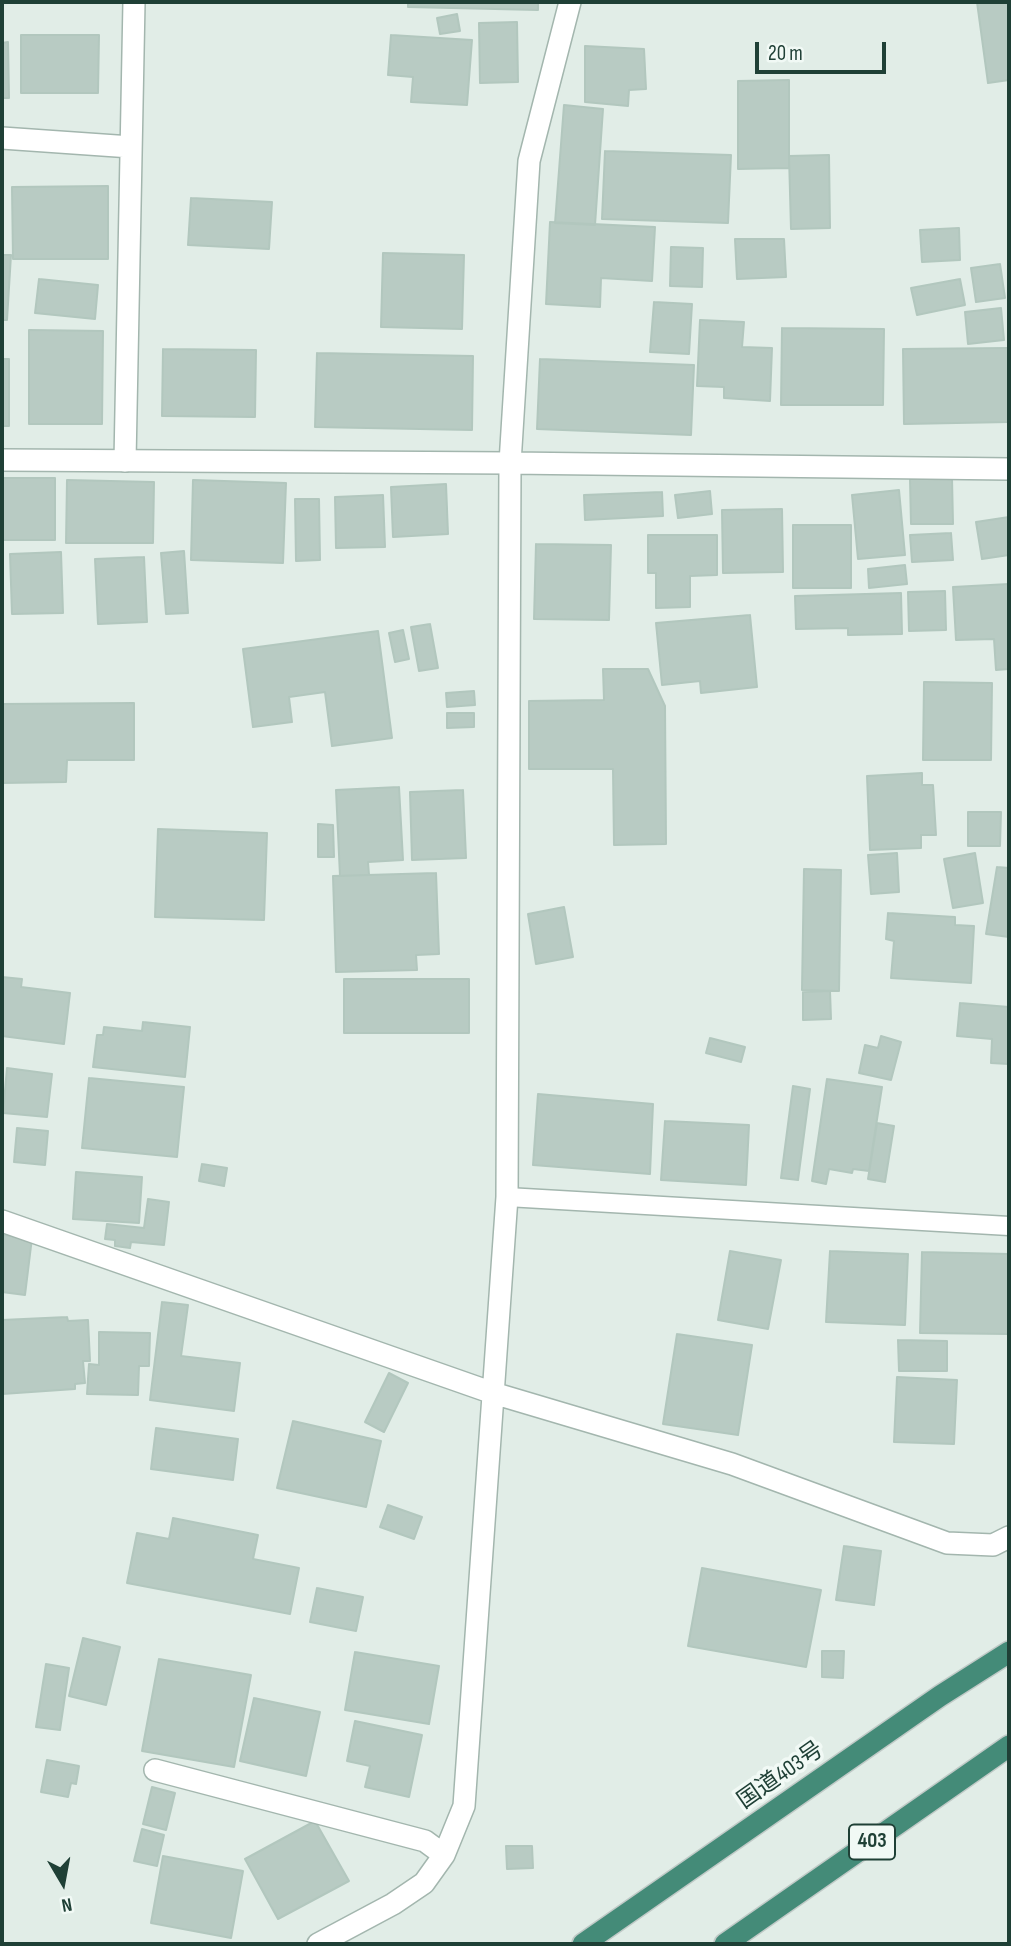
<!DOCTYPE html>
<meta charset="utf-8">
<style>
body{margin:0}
#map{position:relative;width:1011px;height:1946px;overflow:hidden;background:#e1ede7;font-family:"Sofia Sans Condensed",sans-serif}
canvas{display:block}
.frame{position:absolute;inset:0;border:4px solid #1f4036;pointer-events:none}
.north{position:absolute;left:28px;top:1848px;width:70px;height:70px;-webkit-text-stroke:5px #f1f9f5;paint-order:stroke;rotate:170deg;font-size:19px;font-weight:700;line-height:28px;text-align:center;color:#1f4036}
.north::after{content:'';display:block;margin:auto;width:24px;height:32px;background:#1f4036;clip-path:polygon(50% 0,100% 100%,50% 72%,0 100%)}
.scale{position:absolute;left:755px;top:42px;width:131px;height:32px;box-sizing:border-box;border:4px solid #1f4036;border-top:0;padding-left:9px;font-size:21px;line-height:24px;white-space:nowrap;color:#1f4036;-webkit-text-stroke:5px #f1f9f5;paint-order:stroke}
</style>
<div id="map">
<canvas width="1011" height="1946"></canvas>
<div class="frame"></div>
<div class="north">N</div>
<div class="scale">20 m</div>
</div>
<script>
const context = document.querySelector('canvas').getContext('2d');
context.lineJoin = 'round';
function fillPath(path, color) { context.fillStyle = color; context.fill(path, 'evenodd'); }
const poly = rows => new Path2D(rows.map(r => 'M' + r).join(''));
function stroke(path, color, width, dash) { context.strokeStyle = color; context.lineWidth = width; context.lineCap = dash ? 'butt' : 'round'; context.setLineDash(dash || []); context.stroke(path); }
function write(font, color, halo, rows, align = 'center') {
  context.font = font + ' "Sofia Sans Condensed","Noto Sans JP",sans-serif'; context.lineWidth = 7; context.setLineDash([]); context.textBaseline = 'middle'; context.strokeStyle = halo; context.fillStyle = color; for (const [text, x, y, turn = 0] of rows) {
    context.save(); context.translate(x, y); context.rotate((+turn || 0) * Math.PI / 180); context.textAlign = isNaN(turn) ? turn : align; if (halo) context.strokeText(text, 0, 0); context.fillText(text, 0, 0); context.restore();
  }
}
const building = poly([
 [408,2,538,2,538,10,408,7,408,2],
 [977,2,1009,2,1009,80,988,83,977,2],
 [457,14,460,31,440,34,437,18,457,14],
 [517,22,518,82,480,83,479,23,517,22],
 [21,35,99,35,98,93,21,93,21,35],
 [391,35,472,40,467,105,411,102,413,77,388,75,391,35],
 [8,42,9,98,2,98,2,43,8,42],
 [585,46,644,49,646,89,629,90,628,106,585,102,585,46],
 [789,80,789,168,738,169,738,81,789,80],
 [564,105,603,109,595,225,555,223,564,105],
 [605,151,731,155,728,223,602,219,605,151],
 [829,155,830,228,791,229,789,156,829,155],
 [108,186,108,259,13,259,12,187,108,186],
 [191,198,272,202,269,249,188,245,191,198],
 [550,222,655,227,652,281,601,278,600,307,546,304,550,222],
 [959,228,960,260,922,262,920,230,959,228],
 [735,239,784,239,786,277,737,279,735,239],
 [671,247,703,248,702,287,670,286,671,247],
 [383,253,464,255,462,329,381,327,383,253],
 [2,255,11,255,7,320,2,320,2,255],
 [1000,264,1005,298,976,302,971,268,1000,264],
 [39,279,98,285,95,319,35,313,39,279],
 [960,279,965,305,917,315,911,288,960,279],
 [654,302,692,304,689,354,650,352,654,302],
 [1001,308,1004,340,968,344,965,312,1001,308],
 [700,320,744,322,742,347,772,348,770,401,724,398,724,387,697,386,700,320],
 [782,328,884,329,883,405,781,405,782,328],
 [29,330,103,331,102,424,29,424,29,330],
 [1009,348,1009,422,904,424,903,349,1009,348],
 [163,349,256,350,255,417,162,416,163,349],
 [317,353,473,356,472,430,315,427,317,353],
 [2,359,9,359,9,426,2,426,2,359],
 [540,359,694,365,691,435,537,429,540,359],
 [3,478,55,478,55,540,3,540,3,478],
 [952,478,953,524,911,524,910,479,952,478],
 [67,480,154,482,153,543,66,543,67,480],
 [193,480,286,483,283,563,191,560,193,480],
 [446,484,448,534,393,537,391,487,446,484],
 [899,490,905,555,858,559,852,495,899,490],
 [710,491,712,514,678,518,675,495,710,491],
 [662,492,663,516,585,520,584,495,662,492],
 [383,495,385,547,336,548,335,497,383,495],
 [295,499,319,499,320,560,296,561,295,499],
 [782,509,783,572,723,573,722,510,782,509],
 [1009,517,1009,555,982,559,976,522,1009,517],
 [793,525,851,525,851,588,793,588,793,525],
 [951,533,953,560,912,562,910,535,951,533],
 [648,535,717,535,717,575,690,576,690,607,656,608,656,573,648,573,648,535],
 [536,544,611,545,609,620,534,619,536,544],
 [184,551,188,613,166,614,161,553,184,551],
 [61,552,63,613,12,614,10,554,61,552],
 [144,557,147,622,98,624,95,559,144,557],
 [905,565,907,584,869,588,868,569,905,565],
 [1009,584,1009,669,996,670,994,639,956,640,953,587,1009,584],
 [945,591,946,630,909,631,908,592,945,591],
 [901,593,902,634,848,635,848,628,796,629,795,596,901,593],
 [750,615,757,687,701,693,700,681,662,685,656,623,750,615],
 [430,624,438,668,419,671,411,627,430,624],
 [403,630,409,659,395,662,389,633,403,630],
 [378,631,392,738,332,746,325,692,289,697,292,722,253,727,243,649,378,631],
 [603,669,648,669,665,706,666,844,614,845,613,769,529,769,529,701,604,700,603,669],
 [924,682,992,683,991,760,923,760,924,682],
 [474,691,475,705,447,707,446,693,474,691],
 [134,703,134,760,67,760,66,782,2,783,2,704,134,703],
 [447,713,474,713,474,727,447,728,447,713],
 [922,773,922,785,933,785,936,835,921,835,921,848,870,850,867,776,922,773],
 [399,787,403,860,368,862,369,875,340,876,336,790,399,787],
 [463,790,466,858,412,860,410,792,463,790],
 [968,812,1001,812,1000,846,968,846,968,812],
 [318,824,333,825,334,857,318,857,318,824],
 [158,829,267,833,264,920,155,917,158,829],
 [897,853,899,892,871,894,868,855,897,853],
 [975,853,983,903,953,908,944,859,975,853],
 [997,867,1009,868,1009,937,986,934,997,867],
 [804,869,841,870,839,991,802,990,804,869],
 [436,873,439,954,416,955,417,970,336,972,333,876,436,873],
 [564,907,573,957,536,964,528,914,564,907],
 [888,913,955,917,955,925,974,926,971,983,891,978,894,941,886,939,888,913],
 [2,977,22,979,21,987,70,993,64,1044,2,1036,2,977],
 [344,979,469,979,469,1033,344,1033,344,979],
 [830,991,831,1019,803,1020,803,992,830,991],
 [960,1003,1009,1007,1009,1064,991,1063,992,1039,957,1036,960,1003],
 [143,1022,190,1027,185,1077,93,1067,97,1035,103,1035,104,1027,142,1031,143,1022],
 [881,1036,901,1042,891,1080,859,1073,865,1045,878,1048,881,1036],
 [710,1038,745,1047,741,1062,706,1053,710,1038],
 [7,1068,52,1074,47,1117,3,1113,7,1068],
 [89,1078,184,1087,177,1157,82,1148,89,1078],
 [827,1079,882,1087,869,1171,853,1169,852,1173,829,1169,826,1184,812,1181,827,1079],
 [793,1086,810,1089,798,1180,781,1178,793,1086],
 [538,1094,653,1104,650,1174,533,1165,538,1094],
 [665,1121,749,1125,746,1185,661,1180,665,1121],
 [877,1123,894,1126,885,1182,868,1179,877,1123],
 [17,1128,48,1131,45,1165,14,1162,17,1128],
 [202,1164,227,1168,224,1186,199,1181,202,1164],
 [76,1172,142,1177,139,1223,73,1219,76,1172],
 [148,1199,169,1202,164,1245,131,1242,130,1248,115,1246,115,1240,105,1239,107,1224,144,1228,148,1199],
 [2,1235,32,1238,25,1295,2,1292,2,1235],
 [730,1251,781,1260,768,1329,718,1320,730,1251],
 [830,1251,908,1254,905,1325,826,1322,830,1251],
 [922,1252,1009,1254,1009,1334,920,1333,922,1252],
 [162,1302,188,1305,181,1356,240,1363,234,1411,150,1400,162,1302],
 [67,1317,68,1321,88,1320,90,1361,83,1361,85,1383,75,1384,75,1389,2,1394,2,1320,67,1317],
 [99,1332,150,1333,149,1366,139,1366,138,1395,87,1394,89,1364,99,1365,99,1332],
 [677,1334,752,1345,738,1435,663,1424,677,1334],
 [898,1340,947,1341,947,1371,899,1371,898,1340],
 [389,1373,408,1383,384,1432,365,1422,389,1373],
 [897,1377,957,1380,954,1444,894,1442,897,1377],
 [293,1421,381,1441,366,1507,277,1488,293,1421],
 [156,1428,238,1439,233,1480,151,1469,156,1428],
 [388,1505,422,1517,414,1539,380,1527,388,1505],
 [173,1518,258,1535,253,1559,299,1568,290,1614,127,1583,137,1533,169,1539,173,1518],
 [844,1546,881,1551,874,1605,836,1600,844,1546],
 [702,1568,821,1590,806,1667,688,1646,702,1568],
 [317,1588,363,1597,356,1631,310,1622,317,1588],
 [83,1638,120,1647,106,1705,69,1696,83,1638],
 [822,1651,844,1651,843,1678,822,1677,822,1651],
 [355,1652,439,1666,429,1724,345,1710,355,1652],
 [159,1659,251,1675,234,1767,142,1751,159,1659],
 [46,1664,69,1668,60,1730,36,1727,46,1664],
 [254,1698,320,1712,306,1776,240,1761,254,1698],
 [355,1721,422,1735,409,1797,365,1787,370,1766,347,1761,355,1721],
 [47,1760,79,1766,76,1784,71,1783,68,1797,41,1792,47,1760],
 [152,1787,175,1793,166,1830,143,1824,152,1787],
 [315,1821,349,1881,278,1919,245,1859,315,1821],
 [142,1829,164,1835,157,1866,134,1861,142,1829],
 [506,1846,532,1846,533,1868,507,1869,506,1846],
 [163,1856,243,1871,231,1938,151,1923,163,1856]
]);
fillPath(building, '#b8cbc3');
stroke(building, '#b2c7be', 2);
const service = poly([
 [507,1197,1009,1226]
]);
const minor = poly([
 [2,138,131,147],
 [125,461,134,2],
 [510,463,1009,469],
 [2,1221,493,1393,732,1464,947,1543,993,1545,1009,1537],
 [155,1770,425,1841,444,1855],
 [318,1944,393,1904,424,1883,444,1855,464,1806,507,1197,510,463,529,161,570,2]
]);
const tertiary = poly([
 [2,460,510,463]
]);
const trunk = poly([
 [583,1944,940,1696,1009,1652],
 [725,1944,1009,1746]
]);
stroke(service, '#a3b6ae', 21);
stroke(minor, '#a3b6ae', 24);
stroke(tertiary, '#a3b6ae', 24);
stroke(trunk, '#c0cac7', 24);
stroke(service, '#fff', 18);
stroke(minor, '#fff', 21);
stroke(tertiary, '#fff', 21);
stroke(trunk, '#448b78', 21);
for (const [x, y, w] of [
 [872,1842,46]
]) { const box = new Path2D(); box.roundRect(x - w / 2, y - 17.5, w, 35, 5); context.fillStyle = '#f1f9f5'; context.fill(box); stroke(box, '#1f4036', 2); }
write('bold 21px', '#1f4036', null, [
 ["403",872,1842]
]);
write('23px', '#1f4036', '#f1f9f5', [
 ["国道403号",781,1776,-35]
]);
</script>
